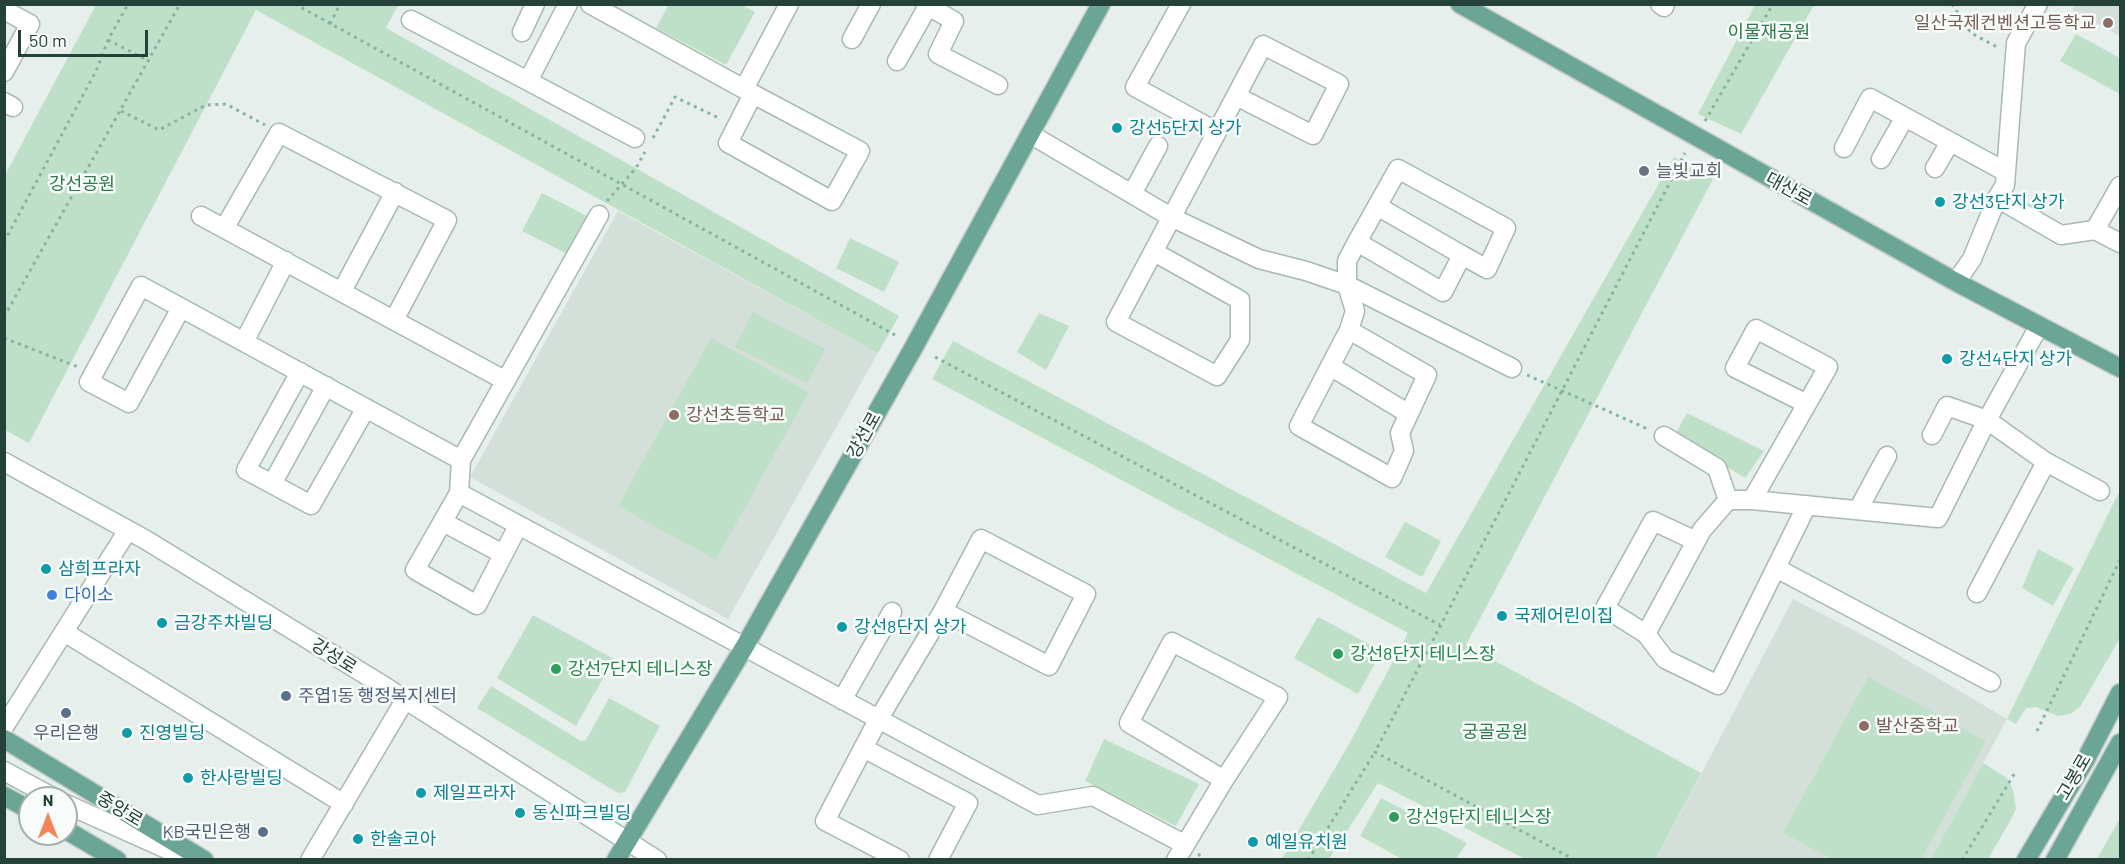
<!DOCTYPE html>
<meta charset="utf-8">
<style>
body{margin:0}
#map{position:relative;width:2125px;height:864px;overflow:hidden;background:#e6efeb;font-family:Barlow,sans-serif}
canvas{display:block}
.frame{position:absolute;inset:0;border:6px solid #24423a;pointer-events:none}
.north{position:absolute;left:18px;top:786px;width:60px;height:60px;box-sizing:border-box;background:#f7fbf9;border:2px solid #a3b1ad;border-radius:50%;rotate:0deg;font-size:16px;font-weight:700;line-height:24px;text-align:center;color:#24423a}
.north::after{content:'';display:block;margin:auto;width:21px;height:27px;background:#f4845f;clip-path:polygon(50% 0,100% 100%,50% 72%,0 100%)}
.scale{position:absolute;left:18px;top:30px;width:130px;height:27px;box-sizing:border-box;border:3px solid #24423a;border-top:0;padding-left:8px;font-size:18px;line-height:21px;white-space:nowrap;color:#24423a;-webkit-text-stroke:4px #f7fbf9;paint-order:stroke}
</style>
<div id="map">
<canvas width="2125" height="864"></canvas>
<div class="frame"></div>
<div class="north">N</div>
<div class="scale">50 m</div>
</div>
<script>
const context = document.querySelector('canvas').getContext('2d');
context.lineJoin = 'round';
function fillPath(path, color) { context.fillStyle = color; context.fill(path, 'evenodd'); }
const poly = rows => new Path2D(rows.map(r => 'M' + r).join(''));
function stroke(path, color, width, dash) { context.strokeStyle = color; context.lineWidth = width; context.lineCap = dash ? 'butt' : 'round'; context.setLineDash(dash || []); context.stroke(path); }
function write(font, color, halo, rows, align = 'center') {
  context.font = font + ' Barlow,"Noto Sans KR",sans-serif'; context.lineWidth = 5; context.setLineDash([]); context.textBaseline = 'middle'; context.strokeStyle = halo; context.fillStyle = color; for (const [text, x, y, turn = 0] of rows) {
    context.save(); context.translate(x, y); context.rotate((+turn || 0) * Math.PI / 180); context.textAlign = isNaN(turn) ? turn : align; if (halo) context.strokeText(text, 0, 0); context.fillText(text, 0, 0); context.restore();
  }
}
fillPath(poly([
 [2075,4,2120,5,2120,36,2072,10],
 [618,211,878,353,728,619,470,477],
 [1793,599,1880,644,2007,719,1931,859,1656,860]
]), '#d4dfda');
fillPath(poly([
 [669,4,741,5,755,12,726,65,656,28],
 [96,5,398,5,386,28,899,316,878,353,256,10,29,443,5,430,5,175],
 [1755,5,1814,5,1741,134,1698,114],
 [2076,34,2120,58,2120,94,2060,61],
 [1674,157,1713,179,1466,645,1701,773,1656,859,1525,859,1378,783,1329,859,1282,859,1349,744,1408,633,932,379,953,341,1426,593],
 [542,193,591,218,571,256,522,231],
 [850,238,899,262,884,292,836,268],
 [753,312,825,349,807,383,735,347],
 [1039,313,1069,326,1046,370,1017,352],
 [711,338,809,392,716,560,618,506],
 [1687,413,1764,451,1745,478,1675,435],
 [2120,490,2120,638,2080,707,2070,714,2058,716,2036,707,2026,708,2016,724,2007,719],
 [1405,522,1441,541,1422,577,1385,557],
 [2038,549,2074,568,2053,606,2022,588],
 [533,615,614,659,576,726,497,678],
 [1318,617,1382,651,1358,694,1294,658],
 [1868,677,1986,741,1921,859,1832,859,1783,833],
 [491,686,581,741,586,740,609,698,660,726,625,792,618,793,477,708],
 [1104,739,1199,784,1176,826,1085,781],
 [1983,763,2007,778,2013,790,2016,809,2010,821,1988,859,1931,859],
 [1381,798,1467,843,1456,859,1402,859,1360,836],
 [2120,818,2120,859,2097,859]
]), '#bfe0c8');
const minor = poly([
 [568,4,528,81,635,138],
 [590,4,744,89,789,4],
 [925,4,954,21,938,54,998,85],
 [1181,4,1135,87,1217,132],
 [1660,4,1664,7,1665,4],
 [4,10,30,24,4,72],
 [411,20,528,81],
 [522,32,535,4],
 [852,39,871,4],
 [897,61,928,6],
 [744,89,753,94,860,151,832,201,728,143,753,94],
 [4,102,13,107],
 [1030,134,1171,217,1259,259,1306,271,1347,285,1512,368],
 [1844,148,1870,98,2006,172],
 [1881,159,1905,117],
 [1935,168,1950,142],
 [1132,194,1158,146],
 [1997,198,2061,235,2095,230,2120,243],
 [1377,206,1462,255],
 [599,215,461,460,459,493,1038,805,1093,796,1184,844],
 [201,216,506,381],
 [225,227,279,133,447,220,394,320],
 [2095,230,2120,186],
 [1154,252,1240,300,1240,340,1217,376,1116,322,1263,45,1339,84,1313,135,1236,96],
 [1956,282,1972,259,1997,198,2005,185,2016,43,2038,4],
 [342,291,395,192],
 [181,308,129,403,89,382,141,286,461,460],
 [1349,330,1427,375,1400,433,1404,451,1392,478,1299,426,1349,330,1355,311,1347,285,1347,261,1357,242,1398,169,1506,228,1487,269,1462,255,1443,292,1357,242],
 [244,342,286,261],
 [1330,366,1409,414],
 [300,372,246,470,311,505,366,408],
 [1932,435,1947,406,1987,420,2046,462,2100,491],
 [1664,436,1717,468,1728,500],
 [4,462,146,540,384,686,657,860],
 [272,484,326,386],
 [459,493,415,570,477,605,518,526],
 [1752,500,1828,367,1756,329,1735,368,1807,404],
 [1807,505,1718,685,1665,659,1646,634,1702,530,1728,500,1752,500,1938,518,1987,420,2039,326],
 [1858,510,1887,456],
 [443,522,503,554],
 [981,539,1086,594,1049,666,943,611,981,539],
 [1776,568,1991,682],
 [1977,593,2046,462],
 [64,632,344,804],
 [1646,634,1605,608,1653,521,1696,541],
 [1172,642,1278,697,1224,780,1129,723,1172,642],
 [842,700,892,612],
 [4,727,128,530],
 [863,748,968,803,938,860],
 [4,771,54,798],
 [66,804,191,860],
 [310,860,405,700],
 [900,860,825,821,878,720,943,611],
 [1176,860,1224,780]
]);
const major = poly([
 [1460,4,1956,282,2120,368],
 [4,739,204,860],
 [4,796,30,810],
 [66,830,117,860],
 [616,860,745,646,915,345,1101,4],
 [2026,860,2086,759,2120,693],
 [2055,860,2120,743]
]);
stroke(minor, '#a8b8b2', 21);
stroke(major, '#c2cac8', 21);
stroke(poly([
 [295,4,895,335],
 [1952,4,1971,33,1997,47],
 [330,24,340,4],
 [108,40,149,61],
 [121,111,159,130,206,105,226,104,265,125],
 [1705,121,1773,4],
 [653,138,675,97,721,119],
 [607,201,636,168,645,152],
 [4,242,96,71,108,40,128,4],
 [4,317,180,4],
 [4,338,78,367],
 [935,357,1440,625],
 [1527,375,1650,430],
 [2037,731,2120,560],
 [1198,854,1205,860],
 [1308,860,1375,752],
 [1575,860,1375,752,1685,153],
 [1962,860,2016,771]
]), '#86b3a5', 3, [3, 4.5]);
stroke(minor, '#fff', 18);
stroke(major, '#6aa596', 18);
for (const [x, y, r, color] of [
 [2108,23,6,"#8d6e63"],
 [1117,128,6,"#0f9aa8"],
 [1644,171,6,"#6b7280"],
 [1940,202,6,"#0f9aa8"],
 [1947,359,6,"#0f9aa8"],
 [674,415,6,"#8d6e63"],
 [46,569,6,"#0f9aa8"],
 [52,595,6,"#3f7fe0"],
 [1502,616,6,"#0f9aa8"],
 [162,623,6,"#0f9aa8"],
 [842,627,6,"#0f9aa8"],
 [1338,654,6,"#2e9e5b"],
 [556,669,6,"#2e9e5b"],
 [286,696,6,"#5c6f8a"],
 [66,713,6,"#5c6f8a"],
 [1864,726,6,"#8d6e63"],
 [127,733,6,"#0f9aa8"],
 [188,778,6,"#0f9aa8"],
 [421,793,6,"#0f9aa8"],
 [520,813,6,"#0f9aa8"],
 [1394,817,6,"#2e9e5b"],
 [263,832,6,"#5c6f8a"],
 [358,839,6,"#0f9aa8"],
 [1253,842,6,"#0f9aa8"]
]) { const dot = new Path2D(); dot.arc(x, y, r, 0, 2 * Math.PI); context.fillStyle = color; context.fill(dot); stroke(dot, '#f7fbf9', 2); }
write('18px', '#785e54', '#f7fbf9', [
 ["일산국제컨벤션고등학교",2096,23,"right"],
 ["강선초등학교",686,415],
 ["발산중학교",1876,726]
], 'left');
write('18px', '#2d7a4b', '#f7fbf9', [
 ["이물재공원",1769,32],
 ["강선공원",82,184],
 ["궁골공원",1495,732]
]);
write('18px', '#0d838f', '#f7fbf9', [
 ["강선5단지 상가",1129,128],
 ["강선3단지 상가",1952,202],
 ["강선4단지 상가",1959,359],
 ["삼희프라자",58,569],
 ["국제어린이집",1514,616],
 ["금강주차빌딩",174,623],
 ["강선8단지 상가",854,627],
 ["진영빌딩",139,733],
 ["한사랑빌딩",200,778],
 ["제일프라자",433,793],
 ["동신파크빌딩",532,813],
 ["한솔코아",370,839],
 ["예일유치원",1265,842]
], 'left');
write('18px', '#5b616d', '#f7fbf9', [
 ["늘빛교회",1656,171]
], 'left');
write('18px', '#24423a', '#f7fbf9', [
 ["대산로",1789,189,29],
 ["강선로",864,435,-61],
 ["강성로",334,656,32],
 ["고봉로",2074,777,-60],
 ["중앙로",120,809,31]
]);
write('18px', '#366cbe', '#f7fbf9', [
 ["다이소",64,595]
], 'left');
write('18px', '#27864d', '#f7fbf9', [
 ["강선8단지 테니스장",1350,654],
 ["강선7단지 테니스장",568,669],
 ["강선9단지 테니스장",1406,817]
], 'left');
write('18px', '#4e5e75', '#f7fbf9', [
 ["주엽1동 행정복지센터",298,696],
 ["우리은행",66,733,"center"],
 ["KB국민은행",251,832,"right"]
], 'left');
</script>
